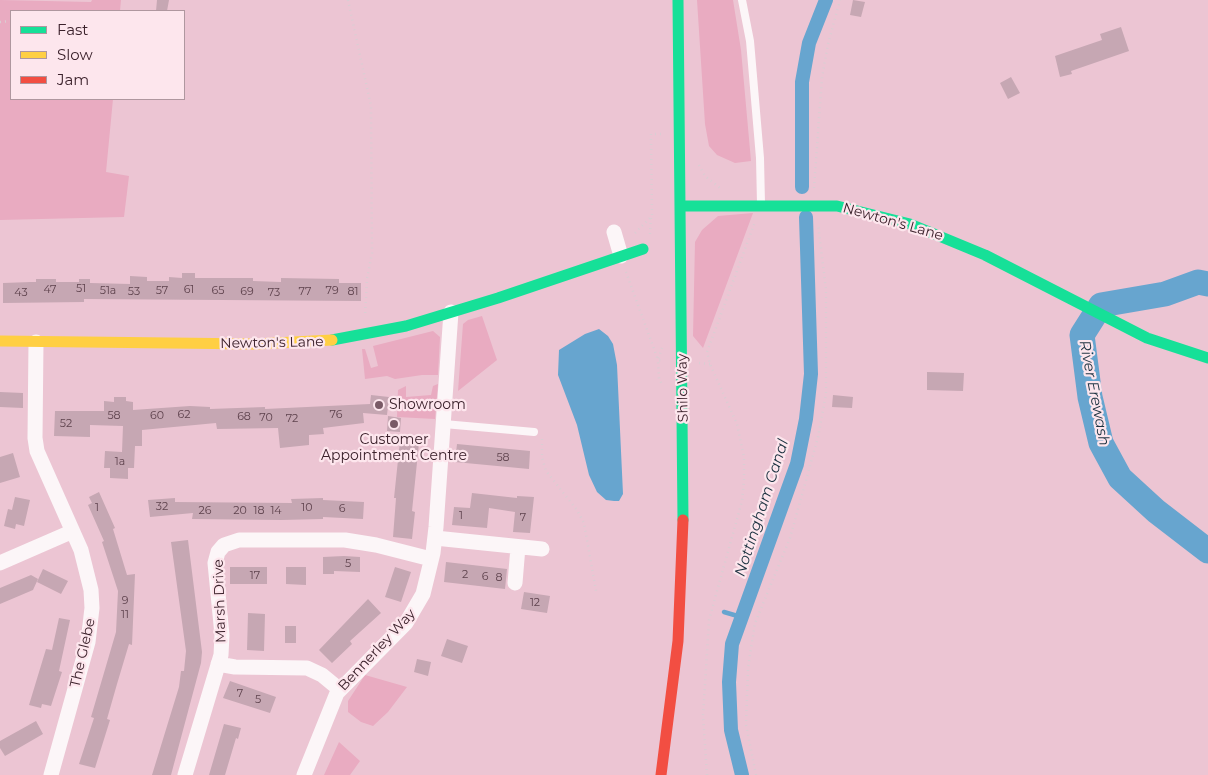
<!DOCTYPE html>
<style>
body{margin:0}
#map{position:relative;width:1208px;height:775px;overflow:hidden;background:#ecc5d3;font-family:Montserrat,sans-serif}
canvas{display:block}
.legend{position:absolute;left:10px;top:10px;width:175px;height:90px;box-sizing:border-box;background:#fde6ed;border:1px solid #af979f;margin:0;padding:6px 9px;list-style:none;font-size:15px;color:#3b212b}
.legend li{display:flex;align-items:center;gap:10px;height:25px}
.legend b{width:25px;border:1px solid #af979f}
</style>
<div id="map">
<canvas width="1208" height="775"></canvas>
<ul class="legend">
<li><b style="height:6px;background:#16e098"></b>Fast</li>
<li><b style="height:6px;background:#ffcf43"></b>Slow</li>
<li><b style="height:6px;background:#f24e42"></b>Jam</li>
</ul>
</div>
<script>
const context = document.querySelector('canvas').getContext('2d');
context.lineJoin = 'round';
function fillPath(path, color) { context.fillStyle = color; context.fill(path, 'evenodd'); }
const poly = rows => new Path2D(rows.map(r => 'M' + r).join(''));
function stroke(path, color, width, dash) { context.strokeStyle = color; context.lineWidth = width; context.lineCap = dash ? 'butt' : 'round'; context.setLineDash(dash || []); context.stroke(path); }
function write(font, color, halo, rows, align = 'center') {
  context.font = font + ' Montserrat,sans-serif'; context.lineWidth = 4.5; context.setLineDash([]); context.textBaseline = 'middle'; context.strokeStyle = halo; context.fillStyle = color; for (const [text, x, y, turn = 0] of rows) {
    context.save(); context.translate(x, y); context.rotate((+turn || 0) * Math.PI / 180); context.textAlign = isNaN(turn) ? turn : align; if (halo) context.strokeText(text, 0, 0); context.fillText(text, 0, 0); context.restore();
  }
}
fillPath(poly([
 [0,0,91,2,92,0,121,0,120,11,11,11,11,99,113,99,106,172,129,176,124,217,0,220],
 [697,0,733,0,741,50,751,161,735,163,717,155,709,146,705,124],
 [753,213,703,348,693,336,695,242,702,230,718,216],
 [482,316,497,360,458,391,463,324,468,320],
 [433,331,440,337,438,375,422,375,395,379,387,376,365,379,362,349,365,349,371,368,378,366,373,346],
 [438,384,435,419,397,417,398,390,406,386,406,397,431,395,433,386],
 [365,675,407,687,388,712,373,726,361,722,348,712,348,701],
 [339,742,360,761,350,775,324,775]
]), '#e9abc1');
fillPath(poly([
 [599,329,608,336,613,344,617,365,623,494,619,501,614,501,606,500,597,492,589,475,577,425,558,375,559,350,585,334]
]), '#67a5cf');
stroke(poly([
 [724,612,741,617]
]), '#67a5cf', 4.5);
stroke(poly([
 [802,187,802,82,809,43,826,0],
 [742,775,731,730,729,682,732,644,797,464,806,419,811,374,806,217]
]), '#67a5cf', 14);
stroke(poly([
 [1208,284,1198,282,1165,294,1101,305,1082,335,1090,397,1101,443,1120,478,1156,511,1208,551]
]), '#67a5cf', 25);
fillPath(poly([
 [157,0,169,0,167,11,156,11],
 [853,0,865,2,861,17,850,15],
 [1121,27,1129,51,1071,71,1072,74,1060,77,1055,56,1102,40,1100,34],
 [1011,77,1020,93,1008,99,1000,83],
 [182,273,195,273,195,278,253,278,253,281,281,282,281,278,339,279,339,283,361,283,361,301,84,299,84,302,3,303,3,283,31,282,36,282,36,279,56,279,56,282,79,282,79,279,90,279,90,283,130,284,130,276,147,277,147,281,169,281,169,277,182,278],
 [927,372,964,373,963,391,927,390],
 [0,392,23,393,23,408,0,407],
 [371,395,389,397,387,415,363,413,364,423,323,428,324,434,309,435,309,445,280,448,278,428,217,429,216,423,142,430,142,446,135,446,134,468,128,468,128,479,110,478,110,468,104,468,105,451,122,452,123,426,90,425,90,437,54,436,55,411,104,411,104,401,114,402,114,397,126,397,126,401,133,402,133,410,190,406,210,407,210,409,265,407,265,409,370,404],
 [833,395,853,397,852,408,832,407],
 [388,416,401,418,400,432,387,431],
 [400,441,419,443,412,511,415,512,412,539,393,537,396,498,394,498],
 [457,444,530,451,529,469,455,462],
 [13,453,20,477,0,483,0,457],
 [99,492,115,528,113,529,127,575,135,574,132,645,129,644,117,684,107,719,110,720,95,768,79,764,94,718,91,717,116,632,118,591,102,542,104,541,88,505,92,503,89,497],
 [472,493,517,498,517,496,534,497,530,533,513,532,515,512,489,508,487,528,452,525,454,507,470,508],
 [15,497,30,500,24,526,16,524,15,529,4,526,8,509,12,510],
 [175,498,175,502,292,503,291,499,323,498,323,500,364,502,363,519,323,517,323,519,281,520,192,519,193,513,150,517,148,500],
 [188,540,202,652,201,663,171,775,152,775,179,687,181,671,184,671,186,651,171,542],
 [344,556,360,557,360,572,334,571,334,574,323,574,323,557],
 [446,562,507,569,505,589,444,582],
 [230,567,267,567,267,584,230,584],
 [286,567,306,567,306,585,286,584],
 [395,567,411,572,401,602,385,597],
 [43,569,68,581,61,594,37,582],
 [31,575,38,579,33,590,0,604,0,588],
 [524,592,550,596,547,613,521,609],
 [368,599,381,613,350,641,352,644,332,663,319,650],
 [248,613,265,614,264,651,247,650],
 [59,618,70,620,59,671,62,672,51,706,42,704,41,708,29,705,46,649,52,650],
 [285,626,296,626,296,643,285,643],
 [447,639,468,646,462,663,441,656],
 [417,659,431,662,428,676,414,672],
 [230,681,276,697,270,713,223,698],
 [36,721,43,734,5,756,0,748,0,741],
 [224,724,241,728,238,739,236,738,225,775,209,775]
]), '#c6a7b3');
stroke(poly([
 [348,0,371,106,372,253,367,279,365,316],
 [0,22,11,21],
 [699,165,705,176,720,188],
 [814,188,822,77,828,44,840,0],
 [635,233,652,216,651,134,663,134],
 [650,234,651,217],
 [626,272,658,360,663,361],
 [662,348,658,360,659,379,663,386],
 [699,363,710,364],
 [542,439,542,458,546,471,577,510,584,523,596,591],
 [707,775,703,716,709,620,742,501,744,480,744,457,737,424,710,364,707,352,755,222],
 [756,775,746,725,748,668,755,623,790,538,818,437,826,394,826,290,818,224]
]), '#daced3', 2.5, [1, 4]);
stroke(poly([
 [742,0,750,41,760,158,761,204],
 [444,424,534,432]
]), '#fcf6f8', 8);
stroke(poly([
 [614,232,621,256],
 [36,342,35,438,37,451,81,550,91,590,92,608,88,642,51,775],
 [435,538,542,549],
 [0,563,71,532],
 [515,583,518,547],
 [218,664,235,667,307,668,322,675,339,689],
 [185,775,221,655,222,635,215,563,218,552,224,545,239,540,345,540,376,545,431,559],
 [304,775,337,693,406,623,423,594,433,553,436,527,451,312]
]), '#fcf6f8', 15);
stroke(poly([
 [678,0,683,520],
 [680,206,837,206,910,224,985,255,1147,338,1208,358],
 [332,340,406,326,498,298,643,249]
]), '#16e098', 11);
stroke(poly([
 [0,341,256,344,332,340]
]), '#ffcf43', 11);
stroke(poly([
 [661,775,678,641,683,520]
]), '#f24e42', 11);
for (const [x, y, r, color] of [
 [379,405,5,"#795a66"],
 [394,424,5,"#795a66"]
]) { const dot = new Path2D(); dot.arc(x, y, r, 0, 2 * Math.PI); context.fillStyle = color; context.fill(dot); stroke(dot, '#fde6ed', 2); }
write('11px', '#5e424d', null, [
 ["51",81,289],
 ["47",50,290],
 ["61",189,290],
 ["51a",108,291],
 ["57",162,291],
 ["65",218,291],
 ["79",332,291],
 ["53",134,292],
 ["69",247,292],
 ["77",305,292],
 ["81",353,292],
 ["43",21,293],
 ["73",274,293],
 ["62",184,415],
 ["76",336,415],
 ["58",114,416],
 ["60",157,416],
 ["68",244,417],
 ["70",266,418],
 ["72",292,419],
 ["52",66,424],
 ["58",503,458],
 ["1a",120,462],
 ["32",162,507],
 ["1",97,508],
 ["10",307,508],
 ["6",342,509],
 ["26",205,511],
 ["20",240,511],
 ["18",259,511],
 ["14",276,511],
 ["1",461,516],
 ["7",523,518],
 ["5",348,564],
 ["2",465,575],
 ["17",255,576],
 ["6",485,577],
 ["8",499,578],
 ["9",125,601],
 ["12",535,603],
 ["11",125,615],
 ["7",240,694],
 ["5",258,700]
]);
write('14px', '#3b212b', '#fde6ed', [
 ["Newton's Lane",893,222,16],
 ["Newton's Lane",272,343,-1],
 ["Shilo Way",683,388,-91],
 ["Marsh Drive",220,601,-92],
 ["Bennerley Way",377,650,-47],
 ["The Glebe",83,653,-77]
]);
write('14px', '#3b212b', '#fde6ed', [
 ["Showroom",389,405],
 ["Customer",394,440,"center"],
 ["Appointment Centre",394,456,"center"]
], 'left');
write('italic 15px', '#1c3240', '#fde6ed', [
 ["River Erewash",1094,393,79],
 ["Nottingham Canal",762,508,-72]
]);
</script>
